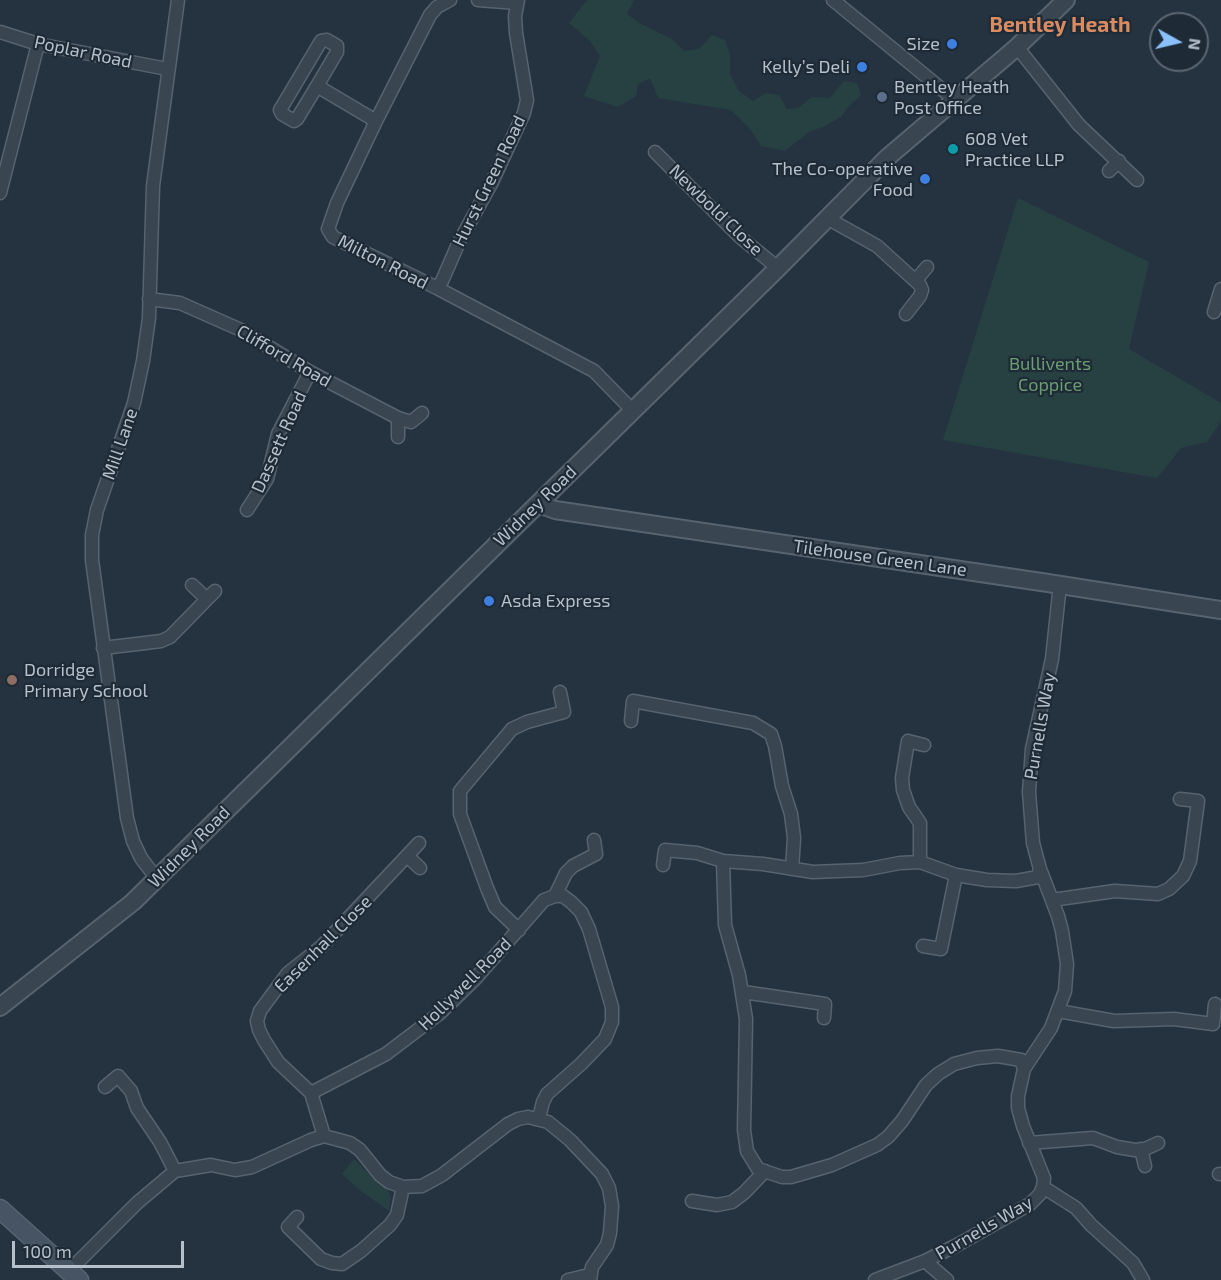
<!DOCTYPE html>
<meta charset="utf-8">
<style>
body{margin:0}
#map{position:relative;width:1221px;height:1280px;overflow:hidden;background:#253341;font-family:"Exo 2",sans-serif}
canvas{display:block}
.north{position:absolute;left:1149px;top:12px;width:60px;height:60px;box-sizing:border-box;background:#1e2a36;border:2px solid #5b6672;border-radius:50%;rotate:98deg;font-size:16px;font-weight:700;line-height:24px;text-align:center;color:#b6c0cb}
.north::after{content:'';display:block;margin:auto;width:21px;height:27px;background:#8ac0fb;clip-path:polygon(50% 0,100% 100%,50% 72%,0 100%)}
.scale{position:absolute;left:12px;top:1241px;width:172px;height:27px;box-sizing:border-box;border:3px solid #b6c0cb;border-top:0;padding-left:8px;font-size:18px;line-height:21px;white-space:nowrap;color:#b6c0cb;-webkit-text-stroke:4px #1e2a36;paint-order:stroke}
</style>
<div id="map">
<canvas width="1221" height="1280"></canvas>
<div class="north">N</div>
<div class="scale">100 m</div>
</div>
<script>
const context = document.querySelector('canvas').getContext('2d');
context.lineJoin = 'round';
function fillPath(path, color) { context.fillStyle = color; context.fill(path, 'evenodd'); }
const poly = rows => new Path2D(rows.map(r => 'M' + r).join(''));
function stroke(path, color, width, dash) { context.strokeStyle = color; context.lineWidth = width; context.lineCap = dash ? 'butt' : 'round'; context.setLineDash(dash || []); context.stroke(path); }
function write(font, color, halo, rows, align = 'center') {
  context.font = font + ' "Exo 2",sans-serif'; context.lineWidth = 4.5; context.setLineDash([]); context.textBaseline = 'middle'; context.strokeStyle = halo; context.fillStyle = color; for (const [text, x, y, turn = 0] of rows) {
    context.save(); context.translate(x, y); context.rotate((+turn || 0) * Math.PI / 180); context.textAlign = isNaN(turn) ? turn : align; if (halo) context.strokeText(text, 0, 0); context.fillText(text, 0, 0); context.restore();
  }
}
fillPath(poly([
 [587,0,634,0,627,14,641,24,672,39,684,51,699,49,712,35,725,40,730,54,730,74,739,91,753,101,766,93,779,95,787,109,798,108,812,97,830,98,844,81,857,83,861,95,848,107,841,117,825,126,809,132,785,151,761,146,750,129,731,110,658,98,650,78,638,84,636,96,618,107,584,96,600,56,590,41,569,23],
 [1018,198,1149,262,1129,349,1221,403,1221,421,1207,442,1181,448,1157,478,943,440],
 [354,1159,375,1180,388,1190,391,1198,389,1211,361,1191,342,1174]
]), '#274142');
const minor = poly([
 [450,0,437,7,430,15,376,121,337,203,328,229,333,237,437,288,594,371,632,410],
 [478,0,517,3],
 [833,0,955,100],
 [0,32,38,44,167,69],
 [1017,47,1079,125,1137,180],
 [317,86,337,52,337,46,327,40,321,41,280,110,282,114,294,121,297,119,317,86,376,121],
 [655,152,740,237,778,268],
 [1109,171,1119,161],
 [0,193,38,44],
 [827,218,877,246,920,285,922,290,920,296,906,314],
 [916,280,927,267],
 [437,288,442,281,459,242,491,184,524,113,527,100,516,33,515,16,518,0],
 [149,299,180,303,241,330,310,372,398,418,398,437],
 [1214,312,1221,289],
 [398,418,411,422,422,413],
 [247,510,267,479,278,434,310,372],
 [192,585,207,599],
 [103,648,145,643,161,641,170,637,215,591],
 [631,721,633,701,753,723,771,734,775,746,782,786,791,814,794,838,792,869],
 [407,856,420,868],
 [920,862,920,823,909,807,903,790,902,778,908,741,924,745],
 [663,865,665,850,697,853,723,861],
 [157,879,141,858,133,841,127,818,92,560,92,535,97,510,134,403,143,361,149,318,153,186,178,0],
 [1052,900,1115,891,1158,894,1169,889,1183,876,1190,861,1198,801,1180,799],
 [519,930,495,907,487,888,460,814,460,791,512,729,527,722,564,712,560,692],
 [923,946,941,949,956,875],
 [743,992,825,1004,824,1018],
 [1058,1011,1114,1021,1174,1019,1213,1024,1215,1004],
 [1024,1069,1021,1060,998,1056,977,1058,954,1064,938,1074,926,1085,902,1121,888,1137,877,1145,832,1165,791,1177,782,1177,758,1169,747,1151,744,1130,746,1019,739,975,725,925,723,861,763,864,813,872,863,870,900,863,920,862,956,875,987,880,1016,881,1038,877,1040,869],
 [105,1087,118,1076,131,1091,137,1108,160,1142,175,1171],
 [311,1093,278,1062,264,1040,259,1030,257,1021,260,1011,288,973,322,946,419,843],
 [539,1118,543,1102,547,1094,581,1064,605,1039,612,1022,612,1007,589,929,581,912,571,902,563,896,555,896],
 [324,1136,311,1093,386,1054,440,1013,475,979,544,900,555,896,566,873,573,866,596,854,594,840],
 [1029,1143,1093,1138,1117,1147,1135,1150,1145,1149,1158,1143],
 [1141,1149,1145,1166],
 [1219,1174,1221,1174],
 [1043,1187,1076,1208,1091,1225,1133,1263,1143,1280],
 [692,1201,717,1205,732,1202,744,1193,765,1171],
 [297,1217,288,1227,321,1259,332,1263,342,1264,361,1251,390,1225,397,1215,403,1187],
 [925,1261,947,1280],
 [69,1271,137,1203,175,1171,211,1165,235,1170,252,1167,311,1140,324,1136,350,1143,360,1150,380,1175,389,1182,403,1187,422,1186,442,1175,508,1124,518,1119,528,1117,548,1122,570,1140,602,1174,609,1188,612,1206,610,1233,607,1245,592,1267,590,1280],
 [568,1280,589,1275],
 [875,1280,925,1261,959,1244,1030,1204,1040,1194,1043,1187,1044,1178,1023,1126,1018,1108,1018,1096,1024,1069,1051,1028,1065,991,1067,964,1062,931,1058,916,1040,869,1033,843,1029,792,1032,749,1052,659,1060,584]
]);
const tertiary = poly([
 [539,504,555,510,1048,583,1221,610],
 [0,1007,133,902,778,268,888,157,1017,47,1066,0]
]);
const secondary = poly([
 [0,1209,79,1280]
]);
stroke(minor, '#57636e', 15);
stroke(tertiary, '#57636e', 20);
stroke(secondary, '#57636e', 21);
stroke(minor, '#394551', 12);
stroke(tertiary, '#394551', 16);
stroke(secondary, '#475464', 18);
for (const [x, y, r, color] of [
 [952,44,6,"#3f7fe0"],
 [862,67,6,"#3f7fe0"],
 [882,97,6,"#5c6f8a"],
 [953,149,6,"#0f9aa8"],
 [925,179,6,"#3f7fe0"],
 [489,601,6,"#3f7fe0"],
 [12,680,6,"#8d6e63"]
]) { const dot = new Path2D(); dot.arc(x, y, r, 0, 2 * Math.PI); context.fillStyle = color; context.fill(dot); stroke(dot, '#1e2a36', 2); }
write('18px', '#b6c0cb', '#1e2a36', [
 ["Size",940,44,"right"],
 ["Kelly’s Deli",850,67,"right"],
 ["Bentley Heath",894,87],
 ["Post Office",894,108],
 ["608 Vet",965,139],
 ["Practice LLP",965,160],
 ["The Co-operative",913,169,"right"],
 ["Food",913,190,"right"],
 ["Asda Express",501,601],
 ["Dorridge",24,670],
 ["Primary School",24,691]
], 'left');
write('18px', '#b6c0cb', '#1e2a36', [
 ["Poplar Road",83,52,12],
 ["Hurst Green Road",489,181,-64],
 ["Newbold Close",716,210,44],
 ["Milton Road",383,262,27],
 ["Clifford Road",284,356,30],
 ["Dassett Road",279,442,-66],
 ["Mill Lane",120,444,-71],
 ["Widney Road",535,506,-44],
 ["Tilehouse Green Lane",880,558,8],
 ["Purnells Way",1040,726,-80],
 ["Widney Road",189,847,-45],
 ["Easenhall Close",323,944,-45],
 ["Hollywell Road",465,984,-45],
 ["Purnells Way",984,1228,-30]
]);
write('18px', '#6c9d73', '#1e2a36', [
 ["Bullivents",1050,364],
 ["Coppice",1050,385]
]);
write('bold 21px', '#d98b62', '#1e2a36', [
 ["Bentley Heath",1060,25]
]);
</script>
